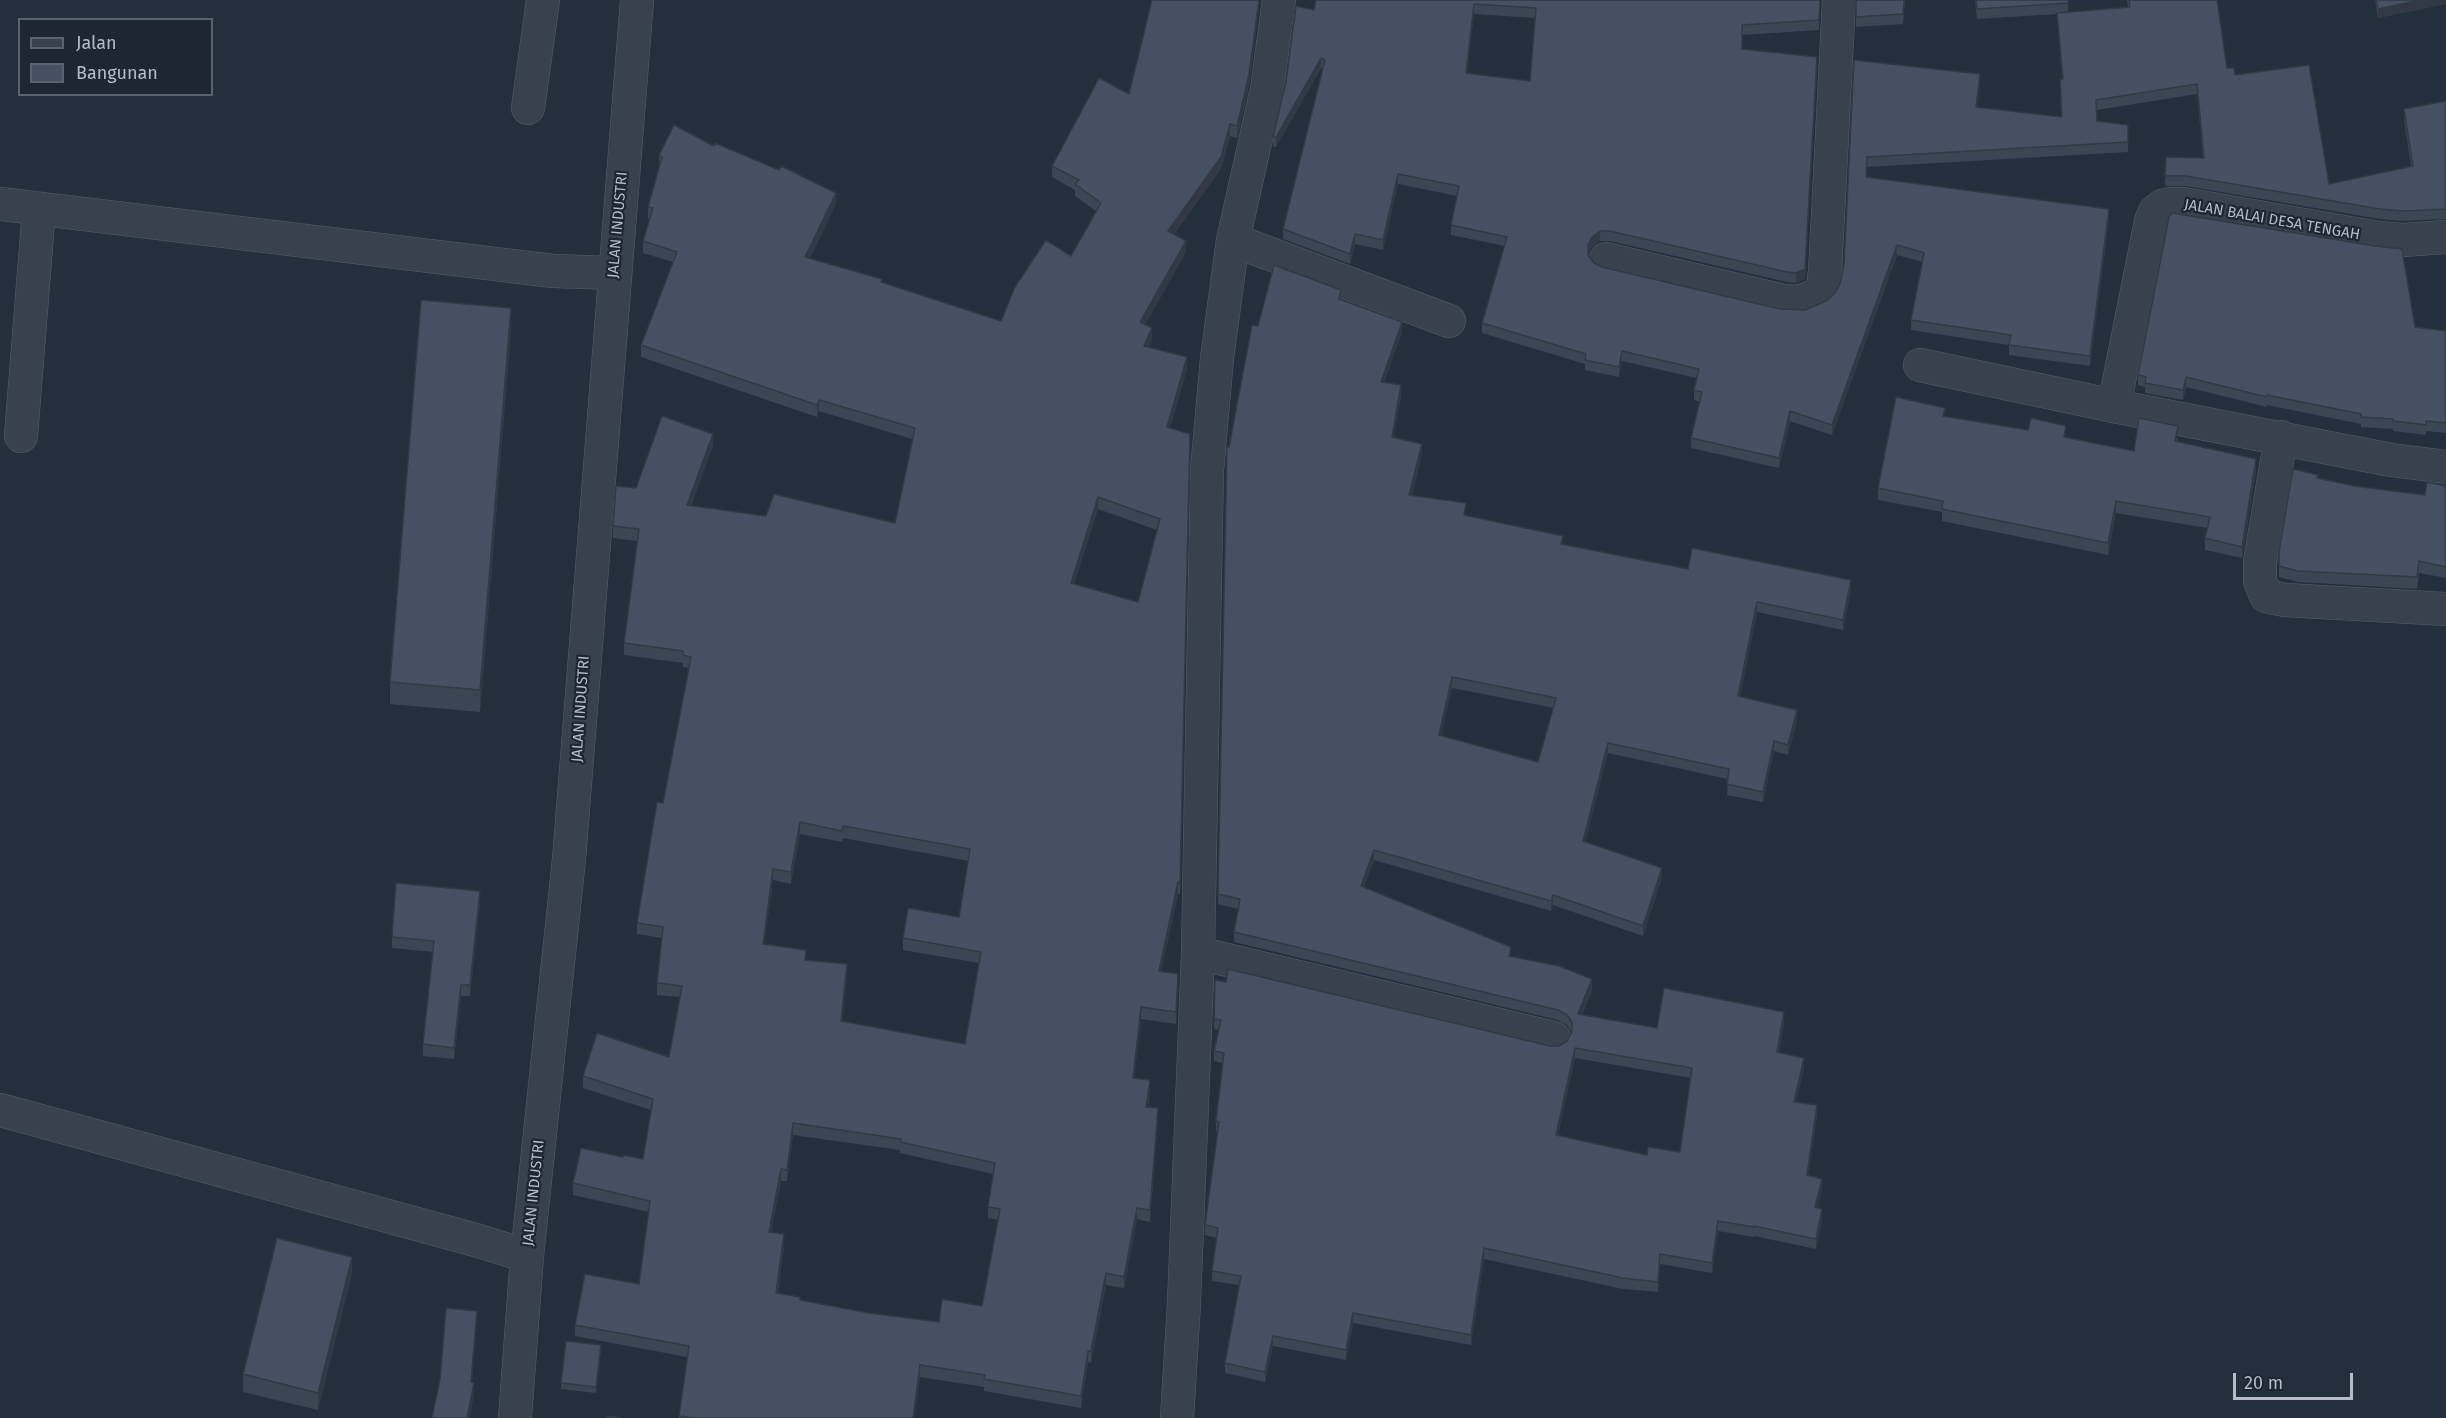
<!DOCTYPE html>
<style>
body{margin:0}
#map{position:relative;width:2446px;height:1418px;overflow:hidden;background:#242f3e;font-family:"Fira Sans",sans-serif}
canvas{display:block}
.legend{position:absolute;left:18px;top:18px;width:195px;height:78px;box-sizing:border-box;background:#1d2633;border:2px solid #59626f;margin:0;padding:8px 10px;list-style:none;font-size:18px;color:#b4bcc9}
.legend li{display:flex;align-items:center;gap:12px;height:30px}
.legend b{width:30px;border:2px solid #59626f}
.scale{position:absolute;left:2233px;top:1373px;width:120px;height:27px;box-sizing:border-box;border:3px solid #b4bcc9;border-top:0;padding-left:8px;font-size:18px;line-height:21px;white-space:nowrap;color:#b4bcc9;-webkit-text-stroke:4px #1d2633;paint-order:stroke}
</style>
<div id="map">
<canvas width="2446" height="1418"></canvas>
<ul class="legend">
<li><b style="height:8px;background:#38414e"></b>Jalan</li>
<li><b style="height:16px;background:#455162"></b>Bangunan</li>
</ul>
<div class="scale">20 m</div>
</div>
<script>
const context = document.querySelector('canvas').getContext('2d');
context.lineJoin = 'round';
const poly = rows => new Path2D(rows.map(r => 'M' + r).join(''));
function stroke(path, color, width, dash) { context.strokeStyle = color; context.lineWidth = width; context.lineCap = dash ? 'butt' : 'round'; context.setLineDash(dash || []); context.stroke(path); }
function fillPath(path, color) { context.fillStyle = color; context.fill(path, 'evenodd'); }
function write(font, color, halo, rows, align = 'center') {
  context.font = font + ' "Fira Sans",sans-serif'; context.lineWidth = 4.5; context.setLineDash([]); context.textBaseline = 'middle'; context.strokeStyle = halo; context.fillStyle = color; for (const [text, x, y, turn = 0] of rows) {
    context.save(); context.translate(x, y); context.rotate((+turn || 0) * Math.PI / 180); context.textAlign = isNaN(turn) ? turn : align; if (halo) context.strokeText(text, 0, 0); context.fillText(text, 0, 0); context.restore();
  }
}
const minor = poly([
 [528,108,543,0],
 [0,204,553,271,614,273],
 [1233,240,1449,321],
 [1606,259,1784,301,1799,302,1819,294,1823,286,1825,272,1839,0],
 [1920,365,2114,406,2391,460,2446,467],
 [2114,406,2151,221,2155,212,2162,206,2170,204,2183,204,2378,238,2404,240,2446,237],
 [21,436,39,209],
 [2281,437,2260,562,2260,581,2266,596,2285,600,2446,609],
 [1198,953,1554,1038],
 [0,1110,479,1241,527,1256],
 [515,1418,527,1256,569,859,637,0],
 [1177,1418,1184,1303,1198,953,1207,470,1217,358,1233,240,1267,89,1279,0]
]);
stroke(minor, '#565f6c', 34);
stroke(minor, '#38414e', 33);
fillPath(poly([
 [1259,0,1259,8,1249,86,1237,138,1230,136,1221,169,1174,234,1186,252,1145,325,1152,339,1149,347,1187,369,1170,428,1190,434,1180,894,1178,894,1161,971,1178,985,1176,1024,1141,1019,1134,1078,1150,1092,1148,1107,1158,1120,1150,1222,1137,1219,1124,1288,1106,1285,1091,1363,1088,1362,1081,1408,984,1391,984,1387,920,1377,914,1418,679,1418,687,1357,575,1336,575,1325,639,1284,649,1212,573,1195,573,1183,623,1157,643,1159,651,1110,583,1088,583,1076,669,1057,680,997,657,995,657,983,662,938,637,934,637,923,663,803,689,668,683,667,683,663,624,655,624,643,638,541,613,538,613,526,636,488,713,445,691,506,766,516,895,523,912,439,819,411,817,417,641,357,641,345,673,262,643,253,643,241,650,219,648,219,648,207,659,167,659,155,714,146,836,204,810,258,1001,321,1071,256,1096,211,1075,196,1075,190,1052,177,1052,166,1129,94],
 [1098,509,1157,530,1138,602,1074,584],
 [800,834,842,842,843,838,969,861,959,917,903,938,903,950,979,963,965,1044,842,1022,847,976,764,945,773,880,791,884],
 [793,1135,900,1150,900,1153,993,1174,988,1207,988,1218,998,1220,982,1306,939,1322,869,1313,800,1300,778,1293,784,1246,771,1232,781,1181,787,1181],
 [1316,0,1820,0,1819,30,1742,35,1742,49,1817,67,1805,279,1796,283,1787,282,1610,241,1600,241,1592,247,1588,254,1594,263,1602,267,1780,309,1805,310,1826,301,1835,293,1840,284,1844,265,1854,60,1980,84,1977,108,2061,117,2060,79,2062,79,2057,14,1977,19,1975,0,2068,0,2068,13,2128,8,2127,0,2217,0,2227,68,2235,75,2329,184,2411,166,2404,119,2404,109,2446,101,2446,219,2404,221,2380,219,2186,186,2165,186,2166,157,2203,158,2197,94,2097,110,2097,121,2128,125,2128,152,1867,167,1867,177,2109,219,2090,366,2009,355,2009,345,1911,330,1911,320,1923,262,1897,255,1832,435,1790,421,1779,468,1691,448,1691,438,1700,402,1694,400,1694,390,1697,378,1622,361,1619,377,1585,370,1585,364,1482,333,1482,323,1505,246,1451,235,1451,225,1457,196,1398,184,1383,250,1355,244,1350,264,1283,239,1283,229,1323,69,1321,68,1276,147,1273,147,1273,137],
 [1474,14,1535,18,1530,81,1467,73],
 [1856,0,1905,0,1903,24,1856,27],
 [2375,0,2446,0,2446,4,2378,18],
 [1341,300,1402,332,1384,382,1401,396,1393,437,1422,454,1412,495,1466,515,1563,544,1688,569,1851,590,1843,630,1757,612,1740,697,1797,720,1788,755,1774,751,1763,802,1727,795,1728,779,1608,753,1585,841,1662,878,1643,936,1553,905,1551,911,1374,860,1364,887,1511,956,1592,990,1582,1015,1657,1028,1784,1023,1779,1053,1804,1069,1796,1102,1817,1116,1808,1176,1822,1189,1817,1208,1822,1219,1816,1249,1754,1236,1754,1237,1718,1231,1712,1273,1660,1264,1658,1292,1623,1289,1484,1259,1471,1345,1353,1323,1346,1360,1273,1346,1265,1382,1225,1373,1225,1363,1239,1285,1212,1281,1212,1271,1217,1238,1205,1235,1205,1225,1218,1132,1216,1131,1216,1121,1223,1063,1214,1061,1214,1051,1219,1030,1214,1029,1214,1019,1550,1046,1559,1046,1567,1041,1572,1033,1567,1025,1558,1020,1234,942,1234,932,1238,909,1218,904,1227,446,1229,447,1258,326],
 [1452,688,1554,708,1538,762,1441,736],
 [1575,1058,1691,1078,1680,1152,1647,1155,1558,1135],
 [2415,327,2446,331,2446,433,2426,431,2426,435,2393,431,2393,429,2361,427,2361,424,2267,405,2267,407,2186,387,2183,400,2145,393,2145,387,2138,385,2138,375],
 [511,330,480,712,390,704,390,682],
 [1945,417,2066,437,2134,451,2178,438,2177,441,2256,471,2242,558,2205,550,2205,538,2207,528,2116,513,2108,555,1942,521,1942,512,1878,500,1878,488],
 [2318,478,2354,486,2425,495,2446,486,2446,578,2419,573,2417,589,2298,582,2279,577,2279,552],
 [480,902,470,996,461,996,454,1059,423,1056,423,1044,433,952,392,948,392,937],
 [352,1274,318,1410,243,1392,243,1374],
 [601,1351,596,1393,561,1389,561,1383]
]), '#3b4654');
fillPath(poly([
 [1259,0,1259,8,1249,86,1237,138,1237,126],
 [2420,0,2446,0,2446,4,2378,18,2378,9],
 [1474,4,1474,14,1466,83,1466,73],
 [1817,57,1805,279,1796,283,1796,273],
 [1321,58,1321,68,1276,147,1276,137],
 [1980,74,1980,84,1976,117,1976,107],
 [1230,124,1230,136,1221,169,1168,243,1168,231],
 [1398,174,1398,184,1383,250,1383,240],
 [836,193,836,204,805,268,805,257],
 [2109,209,2109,219,2090,366,2090,356],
 [1600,231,1600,241,1592,247,1588,255,1588,245,1592,237],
 [1355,234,1355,244,1350,264,1350,254],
 [1186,241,1186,252,1140,334,1140,322],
 [1897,245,1897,255,1832,435,1832,425],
 [511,308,511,330,480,712,480,690],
 [1402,322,1402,332,1381,392,1381,382],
 [1152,328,1152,339,1144,357,1144,346],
 [1622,351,1622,361,1619,377,1619,367],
 [1187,357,1187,369,1167,439,1167,427],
 [2186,377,2186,387,2183,400,2183,390],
 [1401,385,1401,396,1392,447,1392,437],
 [819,400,819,411,817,417,817,405],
 [1790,411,1790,421,1779,468,1779,458],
 [713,434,713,445,687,517,687,505],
 [1422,444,1422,454,1409,505,1409,495],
 [2256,459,2256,471,2242,558,2242,547],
 [1098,497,1098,509,1071,594,1071,583],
 [2116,501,2116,513,2108,555,2108,543],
 [1851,580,1851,590,1843,630,1843,620],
 [1757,602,1757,612,1738,706,1738,696],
 [1452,677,1452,688,1439,745,1439,735],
 [1797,710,1797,720,1788,755,1788,745],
 [1774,741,1774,751,1763,802,1763,792],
 [1608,743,1608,753,1583,851,1583,841],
 [800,822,800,834,791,884,791,872],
 [1374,850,1374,860,1361,896,1361,886],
 [1662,868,1662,878,1643,936,1643,926],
 [773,869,773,880,763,956,763,944],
 [1178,882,1178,894,1159,982,1159,971],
 [480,891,480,902,470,996,470,985],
 [1553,895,1553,905,1551,911,1551,901],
 [847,964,847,976,841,1033,841,1021],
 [1592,979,1592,990,1578,1024,1578,1014],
 [461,985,461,996,454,1059,454,1048],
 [1141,1007,1141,1019,1133,1089,1133,1078],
 [1784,1012,1784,1023,1777,1062,1777,1052],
 [1575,1048,1575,1058,1556,1145,1556,1135],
 [1804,1058,1804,1069,1794,1112,1794,1102],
 [1150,1080,1150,1092,1146,1118,1146,1107],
 [1817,1105,1817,1116,1807,1185,1807,1175],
 [1158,1108,1158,1120,1150,1222,1150,1210],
 [793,1123,793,1135,787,1181,787,1170],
 [781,1169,781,1181,769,1244,769,1232],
 [1822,1179,1822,1189,1815,1217,1815,1207],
 [1137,1208,1137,1219,1124,1288,1124,1277],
 [1822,1209,1822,1219,1816,1249,1816,1239],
 [1718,1221,1718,1231,1712,1273,1712,1263],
 [784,1234,784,1246,776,1305,776,1293],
 [1484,1248,1484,1259,1471,1345,1471,1335],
 [1660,1254,1660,1264,1658,1292,1658,1282],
 [352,1257,352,1274,318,1410,318,1393],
 [1106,1273,1106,1285,1091,1363,1091,1351],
 [477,1311,477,1323,471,1394,471,1382],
 [1353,1313,1353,1323,1346,1360,1346,1350],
 [1273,1336,1273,1346,1265,1382,1265,1372],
 [1088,1351,1088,1362,1081,1408,1081,1396],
 [920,1365,920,1377,914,1418,913,1418],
 [474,1383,474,1395,470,1418,467,1418]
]), '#303945');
const building = poly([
 [1152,0,1259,0,1249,74,1237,126,1230,124,1221,157,1168,231,1186,241,1140,322,1152,328,1144,346,1187,357,1167,427,1190,434,1180,883,1178,882,1159,971,1178,974,1176,1012,1141,1007,1133,1078,1150,1080,1146,1107,1158,1108,1150,1210,1137,1208,1124,1277,1106,1273,1091,1351,1088,1351,1081,1396,984,1379,985,1375,920,1365,913,1418,694,1418,679,1416,689,1346,575,1325,585,1274,639,1284,650,1201,573,1183,581,1148,623,1157,623,1155,643,1159,653,1099,583,1076,597,1033,669,1057,682,986,657,983,663,927,637,923,657,802,663,803,691,657,683,655,683,651,624,643,639,529,613,526,616,486,636,488,662,416,713,434,687,505,766,516,774,494,895,523,915,428,819,400,817,405,641,345,677,252,643,241,653,208,648,207,662,157,659,155,674,125,714,146,715,143,779,170,781,166,836,193,805,257,882,279,881,282,1001,321,1015,287,1046,240,1071,256,1101,203,1075,184,1079,180,1052,166,1099,78,1129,94,1152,0],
 [1098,497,1160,519,1138,602,1071,583,1098,497],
 [800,822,842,831,843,826,970,849,959,917,908,908,903,938,981,952,965,1044,841,1021,847,964,805,960,806,950,763,944,773,869,791,872,800,822],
 [793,1123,901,1139,900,1142,995,1163,988,1207,1000,1209,982,1306,942,1299,939,1322,869,1313,800,1300,800,1297,776,1293,784,1234,769,1232,781,1169,787,1170,793,1123],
 [1316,0,1820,0,1819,20,1742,25,1742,49,1817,57,1805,269,1796,273,1787,272,1610,231,1600,231,1592,237,1588,245,1588,255,1594,263,1602,267,1780,309,1805,310,1826,301,1835,293,1840,284,1844,265,1854,60,1980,74,1976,107,2062,117,2060,79,2063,79,2057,13,2130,7,2129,0,2217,0,2227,68,2234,68,2235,75,2309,65,2329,184,2413,166,2404,109,2446,101,2446,209,2404,211,2380,209,2186,176,2165,176,2166,157,2204,158,2197,84,2096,100,2097,121,2128,125,2128,142,1867,157,1866,177,2109,209,2090,356,2009,345,2011,335,1911,320,1924,253,1897,245,1832,425,1790,411,1779,458,1691,438,1702,392,1694,390,1699,369,1622,351,1619,367,1585,360,1586,354,1482,323,1507,237,1451,225,1459,186,1398,174,1383,240,1355,234,1350,254,1283,229,1325,60,1321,58,1276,137,1273,137,1286,82,1296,6,1314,10,1316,0],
 [1474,4,1536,8,1530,81,1466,73,1474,4],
 [1856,0,1904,0,1903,14,1856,17,1856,0],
 [1976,0,2068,0,2068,3,1977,9,1976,0],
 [2376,0,2420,0,2378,9,2376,0],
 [2172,213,2375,246,2402,249,2415,327,2446,331,2446,423,2426,421,2426,425,2393,421,2393,419,2361,417,2361,414,2267,395,2267,397,2186,377,2183,390,2145,383,2146,377,2138,375,2169,217,2172,213],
 [1274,265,1341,290,1339,299,1402,322,1381,382,1401,385,1392,437,1422,444,1409,495,1466,503,1464,515,1563,536,1561,544,1688,569,1692,548,1851,580,1843,620,1757,602,1738,696,1797,710,1788,745,1774,741,1763,792,1727,784,1729,769,1608,743,1583,841,1662,868,1643,926,1553,895,1551,901,1374,850,1361,886,1511,947,1509,956,1559,966,1592,979,1578,1014,1657,1028,1664,988,1784,1012,1777,1052,1804,1058,1794,1102,1817,1105,1807,1175,1822,1179,1815,1207,1822,1209,1816,1239,1754,1226,1754,1227,1718,1221,1712,1263,1660,1254,1658,1282,1623,1278,1484,1248,1471,1335,1353,1313,1346,1350,1273,1336,1265,1372,1225,1363,1241,1276,1212,1271,1218,1228,1205,1225,1219,1122,1216,1121,1224,1053,1214,1051,1221,1020,1214,1019,1215,980,1226,982,1228,969,1550,1046,1559,1046,1567,1041,1572,1032,1572,1022,1567,1015,1558,1010,1234,932,1240,899,1218,894,1227,446,1229,447,1252,325,1258,326,1274,265],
 [1452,677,1556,698,1538,762,1439,735,1452,677],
 [1575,1048,1692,1068,1680,1152,1648,1147,1647,1155,1556,1135,1575,1048],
 [421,300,511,308,480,690,390,682,421,300],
 [1896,397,1945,408,1943,416,2028,430,2031,418,2066,426,2064,437,2134,451,2139,418,2178,426,2175,441,2256,459,2242,547,2205,538,2210,517,2116,501,2108,543,1942,509,1943,501,1878,488,1896,397],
 [2293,469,2318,475,2317,478,2354,486,2425,495,2427,482,2446,486,2446,567,2419,561,2417,577,2298,571,2279,566,2279,552,2293,469],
 [396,883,480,891,470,985,461,985,454,1048,423,1044,434,941,392,937,396,883],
 [277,1238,352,1257,318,1393,243,1374,277,1238],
 [446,1308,477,1311,471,1382,474,1383,467,1418,432,1418,440,1379,446,1308],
 [566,1341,601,1345,596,1387,561,1383,566,1341],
 [607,1416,622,1418,607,1418,607,1416]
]);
fillPath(building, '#455162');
stroke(building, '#303945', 1.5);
write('15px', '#b4bcc9', '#1d2633', [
 ["JALAN BALAI DESA TENGAH",2272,220,10],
 ["JALAN INDUSTRI",618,225,-85],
 ["JALAN INDUSTRI",581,709,-86],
 ["JALAN INDUSTRI",534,1193,-84]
]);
</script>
